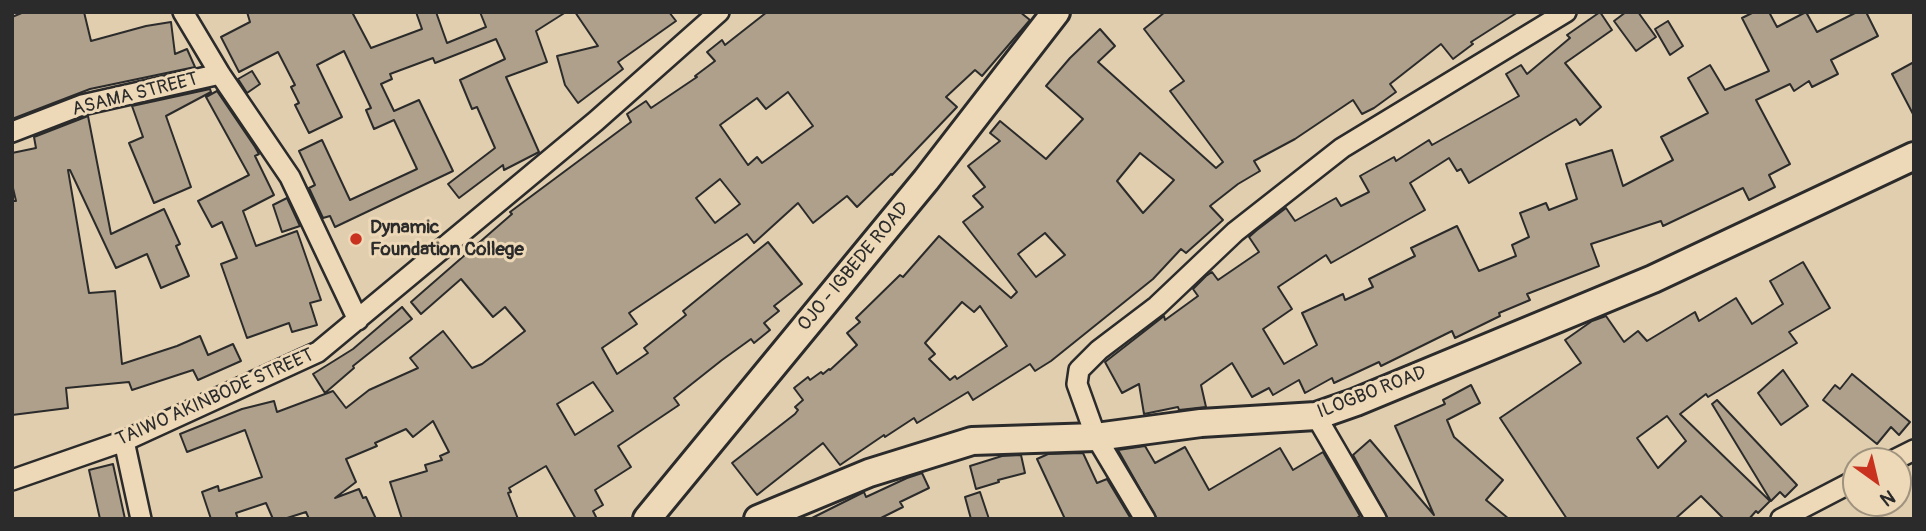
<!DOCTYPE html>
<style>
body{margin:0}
#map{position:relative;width:1926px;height:531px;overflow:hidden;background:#e1ceaf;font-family:Pangolin,sans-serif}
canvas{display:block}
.frame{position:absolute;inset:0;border:14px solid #2b2b2b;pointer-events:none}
.north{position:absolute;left:1842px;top:447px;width:70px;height:70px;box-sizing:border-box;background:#edd8b7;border:2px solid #9f937f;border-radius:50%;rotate:146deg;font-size:19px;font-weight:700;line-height:28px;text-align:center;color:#2b2b2b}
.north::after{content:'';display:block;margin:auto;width:24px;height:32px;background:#c8321e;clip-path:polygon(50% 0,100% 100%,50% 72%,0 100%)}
</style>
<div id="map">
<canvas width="1926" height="531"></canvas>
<div class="frame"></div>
<div class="north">N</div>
</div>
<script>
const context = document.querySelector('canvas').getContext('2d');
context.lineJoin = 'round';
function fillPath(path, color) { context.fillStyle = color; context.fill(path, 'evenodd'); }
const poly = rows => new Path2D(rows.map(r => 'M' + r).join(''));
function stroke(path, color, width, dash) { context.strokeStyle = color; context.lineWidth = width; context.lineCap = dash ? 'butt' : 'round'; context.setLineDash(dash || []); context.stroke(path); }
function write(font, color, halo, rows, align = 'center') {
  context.font = font + ' Pangolin,sans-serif'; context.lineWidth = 6; context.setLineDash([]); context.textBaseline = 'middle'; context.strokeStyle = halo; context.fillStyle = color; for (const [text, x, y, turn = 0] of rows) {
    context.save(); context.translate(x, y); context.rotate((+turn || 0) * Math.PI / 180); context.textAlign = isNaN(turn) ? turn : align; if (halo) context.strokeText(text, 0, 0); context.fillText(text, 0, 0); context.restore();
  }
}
const building = poly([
 [24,12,84,12,91,41,146,26,171,22,175,54,187,49,195,67,90,89,12,119,12,17,24,12],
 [247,12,352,12,371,48,422,29,416,12,436,12,447,43,486,27,480,12,566,12,536,31,547,62,506,77,539,152,504,170,503,165,459,198,448,184,495,148,477,107,472,109,460,80,505,59,496,39,435,63,433,58,390,74,392,79,381,84,394,111,419,100,453,171,335,227,330,216,323,218,309,188,315,185,299,151,322,140,350,200,417,169,394,120,374,129,366,110,371,108,344,51,317,65,342,117,309,133,295,105,299,103,291,87,295,85,278,52,239,72,221,37,250,22,247,12],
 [575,12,669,12,676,21,618,62,623,69,578,103,565,85,557,56,598,46,575,12],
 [767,12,1020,12,1030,20,982,76,975,70,946,97,957,107,892,175,891,174,857,207,847,196,813,223,798,203,754,243,747,234,629,313,637,324,602,348,617,374,648,353,644,348,686,315,683,311,768,242,802,284,774,306,779,311,764,323,770,330,754,343,751,339,722,360,674,398,679,405,618,446,631,467,595,490,603,505,593,511,597,519,576,519,546,466,509,488,511,492,508,493,518,519,402,519,390,482,427,471,425,465,442,460,440,456,449,452,433,421,413,437,406,429,375,443,377,446,346,459,356,482,335,498,359,489,363,498,366,497,376,519,309,519,306,512,284,519,273,519,266,503,236,513,238,519,211,519,202,492,218,486,219,491,262,477,245,430,187,452,180,434,242,409,274,401,277,412,333,391,346,408,369,390,418,368,410,358,443,331,472,368,482,364,525,331,505,307,493,317,461,279,421,314,411,302,489,234,512,214,510,212,631,122,627,114,646,101,651,108,697,77,695,76,715,61,707,52,722,40,725,45,767,12],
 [788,92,813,126,762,163,757,157,748,165,720,125,757,98,766,109,788,92],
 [720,179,740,204,715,223,696,198,720,179],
 [593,382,613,411,575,435,557,404,593,382],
 [1165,12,1518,12,1471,42,1473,44,1453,59,1441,44,1390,84,1396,92,1374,108,1362,114,1353,100,1295,139,1254,161,1260,171,1238,184,1210,206,1223,220,1186,253,1181,249,1153,279,1051,361,1035,371,1030,364,973,400,968,392,917,423,914,418,885,437,884,435,840,465,823,443,757,495,732,463,795,414,798,410,795,407,803,400,794,388,808,377,810,380,821,372,823,374,829,369,830,370,857,345,847,333,860,322,856,318,900,275,903,277,939,236,1011,298,1017,292,963,222,983,207,973,196,985,187,968,166,1000,141,990,133,1000,121,1046,159,1083,119,1046,86,1070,58,1100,29,1115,46,1098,62,1216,168,1223,162,1170,91,1184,81,1144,29,1165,12],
 [1140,153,1174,180,1143,213,1117,181,1140,153],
 [1045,233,1065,255,1036,277,1018,254,1045,233],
 [962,302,974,312,980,306,1007,346,957,379,955,376,950,380,929,359,935,354,925,343,962,302],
 [1600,12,1612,30,1565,63,1601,107,1580,125,1576,119,1469,183,1461,169,1457,171,1449,158,1410,183,1425,210,1331,263,1326,255,1278,287,1292,309,1263,329,1284,364,1317,345,1302,313,1343,294,1345,300,1373,287,1369,279,1415,256,1411,248,1457,226,1479,271,1516,256,1512,245,1529,237,1520,213,1546,203,1549,210,1577,199,1566,164,1612,150,1623,186,1673,160,1661,137,1708,113,1688,78,1710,65,1725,90,1769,71,1742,18,1754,12,1769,12,1777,27,1806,12,1817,32,1857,12,1866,12,1878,36,1831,60,1838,74,1812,87,1809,81,1794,91,1790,84,1756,100,1790,164,1769,175,1775,187,1749,200,1743,188,1663,226,1661,221,1591,244,1599,266,1527,294,1530,300,1499,313,1500,316,1455,338,1452,331,1381,366,1379,362,1334,383,1332,378,1305,393,1299,380,1273,395,1269,388,1252,397,1232,363,1201,385,1206,407,1179,410,1178,407,1144,414,1139,384,1122,393,1105,362,1164,316,1165,320,1198,296,1193,289,1206,276,1212,272,1218,280,1259,252,1249,237,1257,230,1286,208,1295,221,1336,198,1341,206,1369,192,1360,176,1394,157,1396,161,1429,140,1432,145,1519,96,1506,74,1521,65,1527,74,1570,38,1567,35,1600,12],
 [1626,12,1638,12,1656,37,1636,51,1614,21,1626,12],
 [1668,21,1683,46,1670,55,1655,29,1668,21],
 [1914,62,1914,116,1892,74,1914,62],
 [252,71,260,84,247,93,238,79,252,71],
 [210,89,211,92,166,116,191,187,154,203,129,143,143,137,132,106,210,89],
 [217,91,255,147,259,154,255,156,274,195,243,211,256,246,297,231,321,300,310,303,317,325,292,332,289,323,247,338,221,264,237,258,222,222,212,227,198,201,249,175,206,97,217,91],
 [88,116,111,234,164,209,180,244,176,246,189,276,161,288,147,254,116,268,70,170,68,170,89,293,115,291,122,364,177,346,200,336,208,355,233,344,241,361,198,380,193,370,132,390,129,382,66,388,68,408,12,415,12,201,16,201,12,184,12,153,36,148,34,137,88,116],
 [287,198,300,226,282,232,273,205,287,198],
 [1803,262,1830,308,1789,332,1797,343,1708,397,1706,394,1680,414,1770,501,1758,513,1756,511,1749,519,1724,519,1701,496,1675,519,1567,519,1500,418,1581,363,1565,340,1592,321,1606,316,1624,342,1638,331,1647,341,1695,312,1699,321,1736,298,1752,324,1783,304,1770,281,1803,262],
 [1667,416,1686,441,1658,468,1637,438,1667,416],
 [402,307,412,319,353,366,354,368,325,393,313,374,353,349,402,307],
 [1783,370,1808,406,1781,425,1758,393,1783,370],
 [1852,374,1910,422,1899,435,1891,427,1877,444,1823,400,1835,385,1840,389,1852,374],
 [1471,385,1480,403,1447,420,1454,437,1503,480,1486,500,1509,519,1388,519,1353,455,1370,440,1434,515,1395,426,1445,404,1443,400,1471,385],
 [1717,400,1797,485,1785,497,1780,492,1771,501,1712,404,1717,400],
 [1145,446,1155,463,1185,447,1209,490,1280,448,1293,470,1323,452,1360,516,1355,519,1157,519,1118,450,1145,446],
 [1083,453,1097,483,1107,479,1131,519,1065,519,1037,459,1048,454,1083,453],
 [1021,455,1025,473,998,480,999,482,976,489,970,466,1002,456,1021,455],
 [113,464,125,519,100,519,89,470,113,464],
 [922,473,929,488,900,502,903,507,879,519,810,519,864,492,866,497,907,478,922,473],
 [980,492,989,519,971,519,965,497,980,492]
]);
fillPath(building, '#aea08a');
stroke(building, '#2b2b2b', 2);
const street = poly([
 [183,12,220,74,290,177,358,320],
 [12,132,82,105,220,74],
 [1316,416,1376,519],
 [124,441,141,519],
 [1892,461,1914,450],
 [12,480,124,441,318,352,596,121,719,12],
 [1145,519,1096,437,1077,384,1079,370,1099,350,1157,306,1235,232,1342,148,1566,12],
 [1781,519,1856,480]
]);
const secondary = poly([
 [647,519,926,180,1056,12],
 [758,519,869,473,972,441,1096,437,1201,423,1316,416,1356,402,1653,279,1914,156]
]);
stroke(street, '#2b2b2b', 24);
stroke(secondary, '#2b2b2b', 32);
stroke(street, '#edd8b7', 19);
stroke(secondary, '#edd8b7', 26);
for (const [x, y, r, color] of [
 [356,239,7,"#c8321e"]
]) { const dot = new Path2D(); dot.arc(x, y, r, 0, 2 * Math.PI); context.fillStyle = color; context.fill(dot); stroke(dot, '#edd8b7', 2.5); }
write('19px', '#2b2b2b', '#edd8b7', [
 ["ASAMA STREET",135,95,-14],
 ["OJO - IGBEDE ROAD",854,267,-50],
 ["ILOGBO ROAD",1372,393,-21],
 ["TAIWO AKINBODE STREET",215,398,-24]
]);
write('bold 19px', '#2b2b2b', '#edd8b7', [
 ["Dynamic",370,228],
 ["Foundation College",370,250]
], 'left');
</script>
